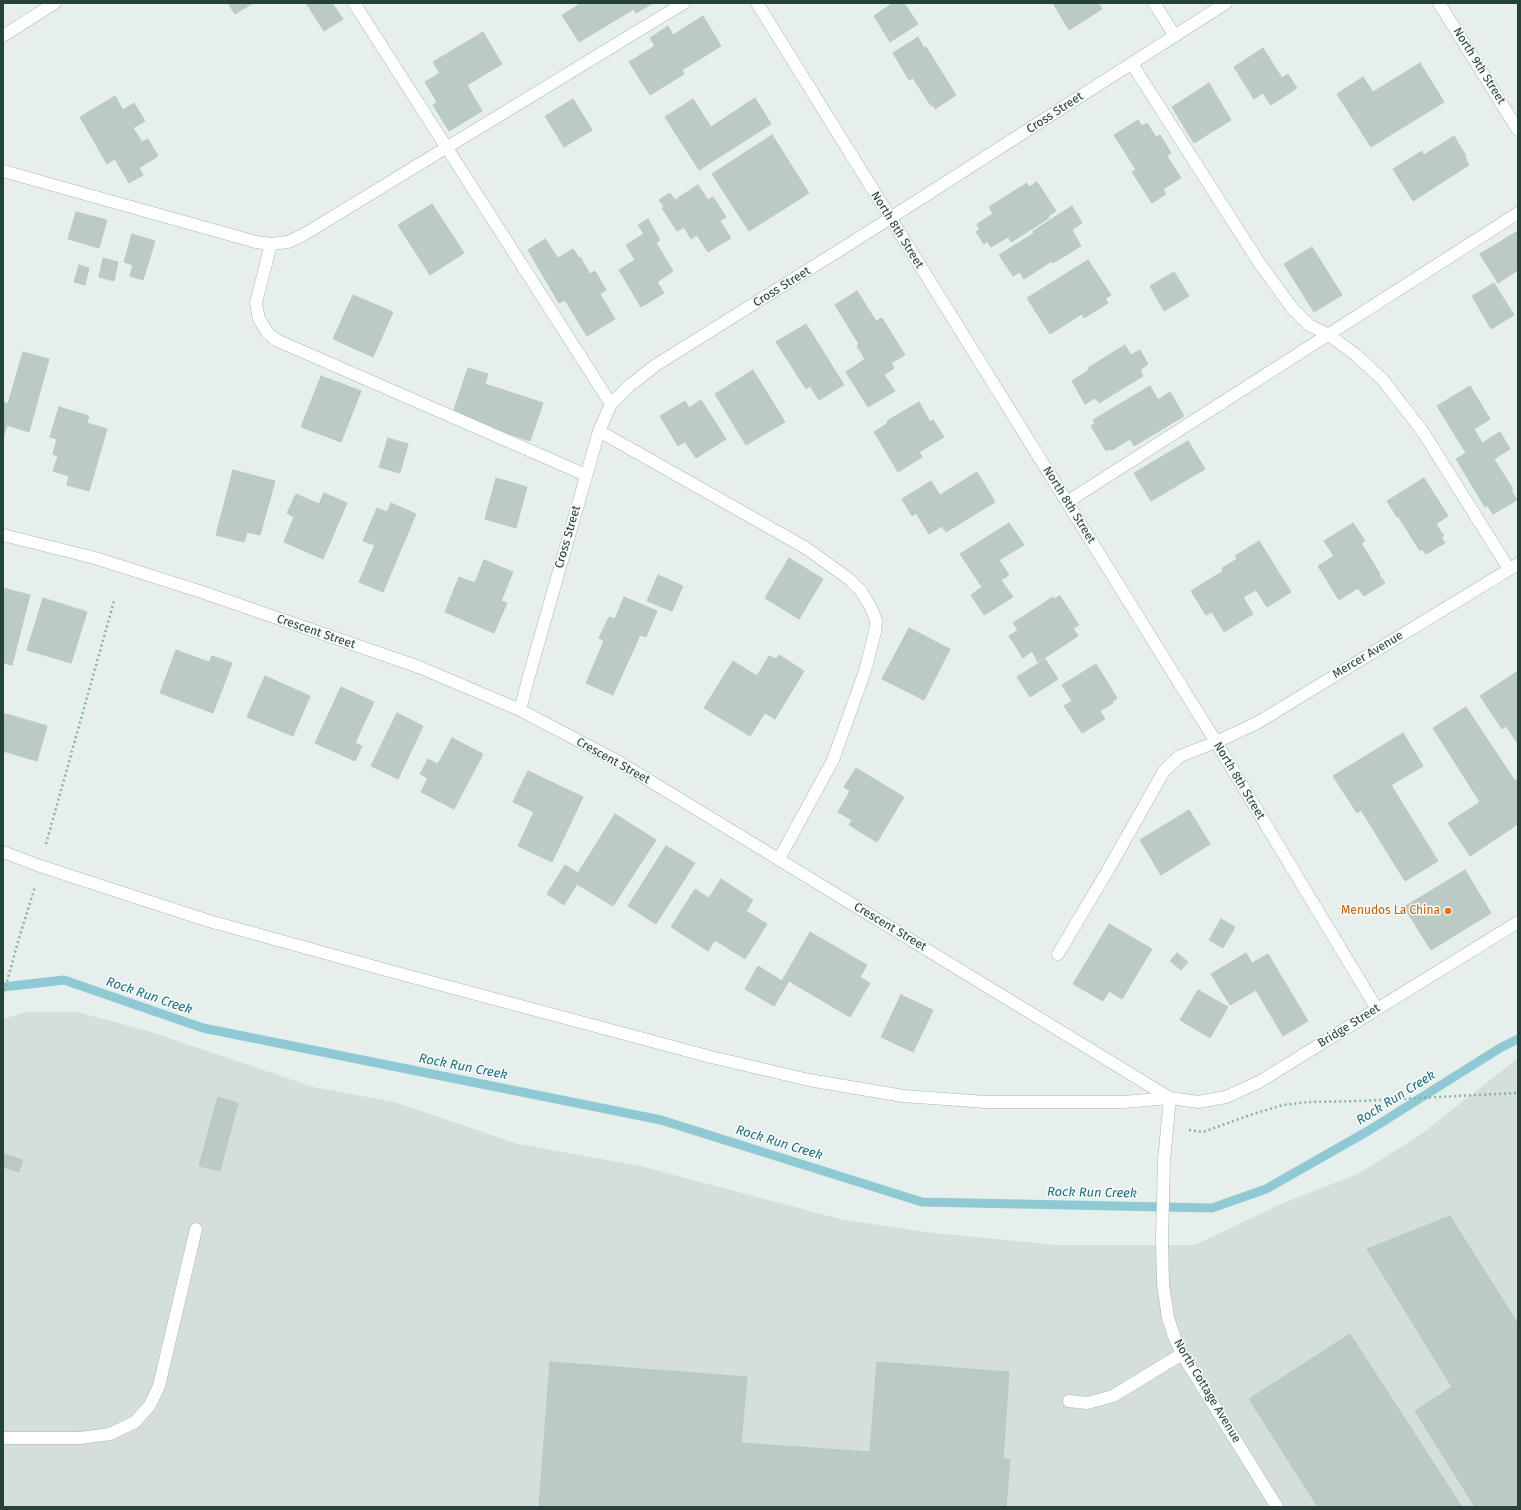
<!DOCTYPE html>
<style>
body{margin:0}
#map{position:relative;width:1521px;height:1510px;overflow:hidden;background:#e6efeb;font-family:"Fira Sans",sans-serif}
canvas{display:block}
.frame{position:absolute;inset:0;border:4px solid #24423a;pointer-events:none}
</style>
<div id="map">
<canvas width="1521" height="1510"></canvas>
<div class="frame"></div>
</div>
<script>
const context = document.querySelector('canvas').getContext('2d');
context.lineJoin = 'round';
function fillPath(path, color) { context.fillStyle = color; context.fill(path, 'evenodd'); }
const poly = rows => new Path2D(rows.map(r => 'M' + r).join(''));
function stroke(path, color, width, dash) { context.strokeStyle = color; context.lineWidth = width; context.lineCap = dash ? 'butt' : 'round'; context.setLineDash(dash || []); context.stroke(path); }
function write(font, color, halo, rows, align = 'center') {
  context.font = font + ' "Fira Sans",sans-serif'; context.lineWidth = 3; context.setLineDash([]); context.textBaseline = 'middle'; context.strokeStyle = halo; context.fillStyle = color; for (const [text, x, y, turn = 0] of rows) {
    context.save(); context.translate(x, y); context.rotate((+turn || 0) * Math.PI / 180); context.textAlign = isNaN(turn) ? turn : align; if (halo) context.strokeText(text, 0, 0); context.fillText(text, 0, 0); context.restore();
  }
}
fillPath(poly([
 [26,1012,77,1012,148,1031,313,1087,394,1102,518,1144,640,1166,840,1219,925,1232,1057,1245,1195,1245,1281,1204,1360,1173,1420,1135,1518,1058,1518,1507,3,1507,3,1019]
]), '#d4dfda');
stroke(poly([
 [3,987,64,980,203,1028,661,1120,922,1202,1212,1208,1266,1189,1368,1131,1500,1048,1518,1039]
]), '#8ec9d4', 9);
const building = poly([
 [228,3,253,3,235,14,228,3],
 [306,3,332,3,343,19,324,31,306,3],
 [582,3,653,3,636,13,634,9,579,42,562,15,582,3],
 [893,3,904,3,918,24,890,42,874,16,893,3],
 [1053,3,1098,3,1102,9,1069,30,1053,3],
 [703,16,721,46,682,70,684,74,650,95,629,62,655,46,650,38,668,26,673,35,703,16],
 [483,32,502,64,467,85,482,111,449,131,433,105,437,102,425,82,440,73,433,62,483,32],
 [918,37,924,48,926,47,956,95,935,109,933,105,931,106,913,78,909,80,893,53,918,37],
 [1263,48,1282,78,1288,74,1297,88,1271,105,1263,93,1254,99,1234,67,1263,48],
 [1420,63,1444,102,1371,147,1337,94,1363,77,1373,92,1420,63],
 [1209,83,1231,120,1194,143,1172,107,1209,83],
 [115,96,123,110,134,103,145,121,133,128,142,142,148,139,158,156,139,168,143,175,129,183,115,159,107,164,80,117,115,96],
 [755,98,771,124,699,170,665,117,693,99,711,127,755,98],
 [573,99,592,130,564,147,545,116,573,99],
 [1138,120,1142,126,1147,123,1156,137,1160,135,1171,153,1167,156,1181,178,1163,189,1166,194,1152,203,1132,172,1136,170,1114,135,1138,120],
 [772,135,809,193,749,231,712,174,772,135],
 [1454,136,1466,156,1465,157,1469,165,1413,201,1393,169,1422,151,1424,155,1454,136],
 [1037,182,1056,211,1048,216,1049,218,1011,242,1008,237,991,247,987,241,984,244,976,232,980,230,977,224,993,214,989,207,1027,183,1029,187,1037,182],
 [698,185,708,200,713,197,726,217,720,221,731,238,708,252,697,235,691,239,684,227,677,231,662,208,664,207,659,200,670,193,675,200,698,185],
 [432,204,464,253,430,275,398,225,432,204],
 [1072,206,1082,223,1072,230,1081,246,1053,263,1052,261,1024,279,1020,272,1013,276,999,255,1034,233,1033,231,1072,206],
 [76,212,107,220,99,248,68,239,76,212],
 [648,219,660,240,656,243,673,271,657,282,664,293,641,307,619,270,635,260,626,245,644,234,638,225,648,219],
 [1516,232,1518,234,1518,270,1498,283,1480,254,1516,232],
 [132,234,155,241,143,280,130,276,133,265,124,262,132,234],
 [545,239,558,258,573,249,579,258,580,257,590,274,595,271,606,290,600,294,615,319,587,336,565,300,559,303,528,250,545,239],
 [1312,247,1342,295,1314,312,1284,264,1312,247],
 [103,258,118,262,114,281,99,277,103,258],
 [1088,260,1111,295,1105,299,1108,303,1084,318,1082,314,1050,334,1027,298,1088,260],
 [79,265,89,268,85,285,74,282,79,265],
 [1174,272,1189,296,1164,311,1150,286,1174,272],
 [1494,283,1514,315,1491,329,1472,296,1494,283],
 [857,291,876,321,882,318,905,355,891,363,894,368,884,375,895,391,868,407,846,372,865,359,857,346,859,344,835,305,857,291],
 [353,295,393,312,373,357,333,339,353,295],
 [806,324,844,385,819,400,810,386,806,389,776,342,806,324],
 [1125,345,1131,355,1140,350,1148,364,1140,370,1143,376,1099,403,1095,398,1085,404,1072,381,1089,370,1088,368,1125,345],
 [23,352,49,359,29,432,7,425,3,439,3,402,8,404,23,352],
 [468,368,488,374,485,384,543,403,530,441,486,426,487,424,453,413,468,368],
 [753,370,785,422,746,445,715,394,753,370],
 [321,376,361,391,341,442,301,427,321,376],
 [1150,386,1158,400,1170,392,1184,416,1134,446,1130,439,1112,450,1110,449,1106,451,1091,426,1095,423,1093,420,1150,386],
 [1470,386,1490,419,1474,429,1482,443,1500,432,1510,449,1494,459,1513,489,1511,490,1517,500,1493,514,1487,505,1485,507,1456,459,1466,453,1437,406,1470,386],
 [701,400,726,439,696,458,685,442,678,446,660,416,685,401,689,408,701,400],
 [919,402,930,422,933,420,944,437,919,452,922,457,898,472,874,432,888,423,887,421,919,402],
 [59,407,89,416,87,423,107,429,89,491,67,485,69,476,53,471,58,456,53,454,57,439,50,437,59,407],
 [388,438,408,444,400,473,379,467,388,438],
 [1188,441,1205,469,1151,501,1134,473,1188,441],
 [233,470,275,481,260,535,247,532,244,542,216,535,233,470],
 [977,472,995,502,946,532,942,526,929,534,916,513,912,516,902,499,931,481,940,495,977,472],
 [496,478,527,487,516,528,485,519,496,478],
 [1424,478,1448,516,1436,524,1444,536,1441,537,1445,543,1426,554,1422,549,1420,551,1398,516,1397,517,1387,501,1424,478],
 [324,493,347,503,323,559,284,542,294,517,287,513,296,494,319,504,324,493],
 [391,503,416,514,383,592,359,582,375,545,363,541,377,508,387,512,391,503],
 [1009,523,1024,545,999,560,1009,575,1001,580,1013,597,984,615,971,595,982,587,960,554,1009,523],
 [1353,523,1365,541,1361,543,1380,574,1379,575,1385,583,1364,596,1358,588,1339,600,1318,566,1334,556,1324,541,1353,523],
 [1259,541,1291,592,1267,607,1256,590,1243,597,1253,614,1224,632,1212,612,1206,615,1191,591,1223,571,1222,568,1237,559,1235,556,1259,541],
 [789,558,823,579,799,619,765,598,789,558],
 [484,560,513,572,501,601,507,603,494,633,445,612,459,577,475,583,484,560],
 [658,575,683,586,672,611,647,601,658,575],
 [3,588,30,595,12,665,3,663,3,588],
 [1060,596,1079,625,1073,628,1078,636,1038,662,1032,651,1023,658,1009,636,1018,630,1013,623,1053,597,1054,599,1060,596],
 [624,597,657,611,646,637,640,635,613,695,586,683,604,641,599,638,609,617,615,619,624,597],
 [43,598,87,612,71,663,27,650,43,598],
 [909,628,950,649,924,700,882,679,909,628],
 [176,650,209,662,212,656,232,663,213,713,160,693,176,650],
 [779,655,804,671,775,719,765,713,750,736,704,708,733,661,757,676,769,656,776,659,779,655],
 [1045,659,1058,679,1030,697,1017,677,1045,659],
 [1096,664,1117,698,1112,702,1113,703,1100,711,1105,719,1082,733,1064,706,1072,701,1062,685,1096,664],
 [1518,671,1518,744,1506,726,1502,729,1480,696,1518,671],
 [265,676,310,696,293,736,247,717,265,676],
 [341,687,374,702,355,743,362,746,355,761,315,743,341,687],
 [1466,707,1515,781,1518,778,1518,824,1470,856,1448,823,1480,802,1433,728,1466,707],
 [3,713,47,726,37,761,3,751,3,713],
 [397,713,423,726,398,779,371,766,397,713],
 [1403,733,1423,766,1391,785,1438,861,1405,881,1361,810,1357,813,1333,776,1403,733],
 [452,738,483,754,454,809,421,792,428,778,420,774,428,759,438,764,452,738],
 [856,768,904,797,877,842,849,825,852,820,838,812,850,791,844,787,856,768],
 [528,771,583,797,552,862,518,846,534,812,513,802,528,771],
 [1189,810,1210,844,1161,875,1140,840,1189,810],
 [615,814,656,840,613,906,577,884,564,905,547,894,565,865,578,873,615,814],
 [666,846,695,863,656,924,628,906,666,846],
 [1465,870,1491,913,1431,950,1404,907,1465,870],
 [721,879,753,900,746,911,767,924,745,959,715,940,708,951,671,927,695,889,709,898,721,879],
 [1221,919,1235,927,1223,948,1209,940,1221,919],
 [1109,924,1152,949,1122,999,1109,991,1103,1001,1073,984,1109,924],
 [810,932,867,965,860,977,870,983,850,1017,789,981,774,1006,745,989,758,966,782,981,810,932],
 [1177,953,1188,962,1181,970,1170,961,1177,953],
 [1246,953,1252,963,1268,954,1308,1021,1283,1036,1256,990,1230,1005,1211,974,1246,953],
 [1198,990,1228,1007,1210,1038,1180,1020,1198,990],
 [901,995,933,1010,913,1052,881,1037,901,995],
 [218,1097,238,1103,220,1171,199,1166,218,1097],
 [5,1154,23,1160,19,1172,3,1167,5,1154],
 [1450,1216,1518,1324,1518,1507,1475,1507,1415,1411,1452,1387,1367,1249,1450,1216],
 [1350,1334,1462,1507,1318,1507,1249,1399,1350,1334],
 [550,1362,747,1377,741,1443,870,1452,877,1362,1009,1372,1003,1459,1010,1459,1006,1507,539,1507,550,1362]
]);
fillPath(building, '#bbcac4');
stroke(building, '#b8c9c2', 1);
const service = poly([
 [354,3,611,404],
 [1154,3,1175,36],
 [1132,64,1260,264,1292,308,1309,325,1329,335,1356,355,1383,380,1423,432,1509,569],
 [3,171,256,242,271,244,288,242,303,235,684,3],
 [271,244,256,303,259,319,267,332,276,340,586,475],
 [599,431,806,548,849,579,861,591,871,608,876,620,875,632,865,671,833,760,779,859],
 [1067,502,1518,213],
 [3,852,40,866,209,921,390,971,711,1057,809,1080,903,1096,986,1102,1124,1102,1170,1098],
 [1058,954,1108,870,1164,771,1180,756,1216,742],
 [1069,1401,1087,1403,1113,1396,1182,1354],
 [3,1438,80,1438,110,1434,135,1422,150,1405,159,1386,196,1229]
]);
const minor = poly([
 [757,3,1216,742,1377,1009],
 [1439,3,1518,130],
 [3,36,55,3],
 [3,535,95,558,202,592,419,667,520,710,619,762,1170,1098,1198,1102,1226,1097,1259,1082,1518,922],
 [520,710,529,676,599,431,611,404,629,386,656,365,859,238,1226,3],
 [1216,742,1257,723,1518,564],
 [1170,1098,1164,1160,1162,1240,1163,1284,1168,1318,1174,1336,1182,1354,1277,1507]
]);
stroke(service, '#a8b8b2', 13);
stroke(minor, '#a8b8b2', 13);
stroke(poly([
 [46,844,114,601],
 [3,996,19,938,35,887],
 [1189,1130,1203,1132,1253,1114,1283,1105,1308,1102,1359,1101,1518,1093]
]), '#86b3a5', 2.5, [2, 3]);
stroke(service, '#fff', 12);
stroke(minor, '#fff', 12);
for (const [x, y, r, color] of [
 [1448,911,4,"#e8710a"]
]) { const dot = new Path2D(); dot.arc(x, y, r, 0, 2 * Math.PI); context.fillStyle = color; context.fill(dot); stroke(dot, '#f7fbf9', 1.5); }
write('12px', '#24423a', '#f7fbf9', [
 ["North 9th Street",1479,66,58],
 ["Cross Street",1055,113,-33],
 ["North 8th Street",897,230,58],
 ["Cross Street",782,287,-32],
 ["North 8th Street",1069,505,58],
 ["Cross Street",568,537,-74],
 ["Crescent Street",316,632,19],
 ["Mercer Avenue",1368,655,-31],
 ["Crescent Street",613,761,29],
 ["North 8th Street",1239,781,59],
 ["Crescent Street",890,927,31],
 ["Bridge Street",1349,1026,-32],
 ["North Cottage Avenue",1207,1391,59]
]);
write('12px', '#c56008', '#f7fbf9', [
 ["Menudos La China",1440,911]
], 'right');
write('italic 13px', '#1c6f80', '#f7fbf9', [
 ["Rock Run Creek",149,996,19],
 ["Rock Run Creek",463,1067,11],
 ["Rock Run Creek",1396,1098,-32],
 ["Rock Run Creek",779,1143,17],
 ["Rock Run Creek",1092,1193,1]
]);
</script>
